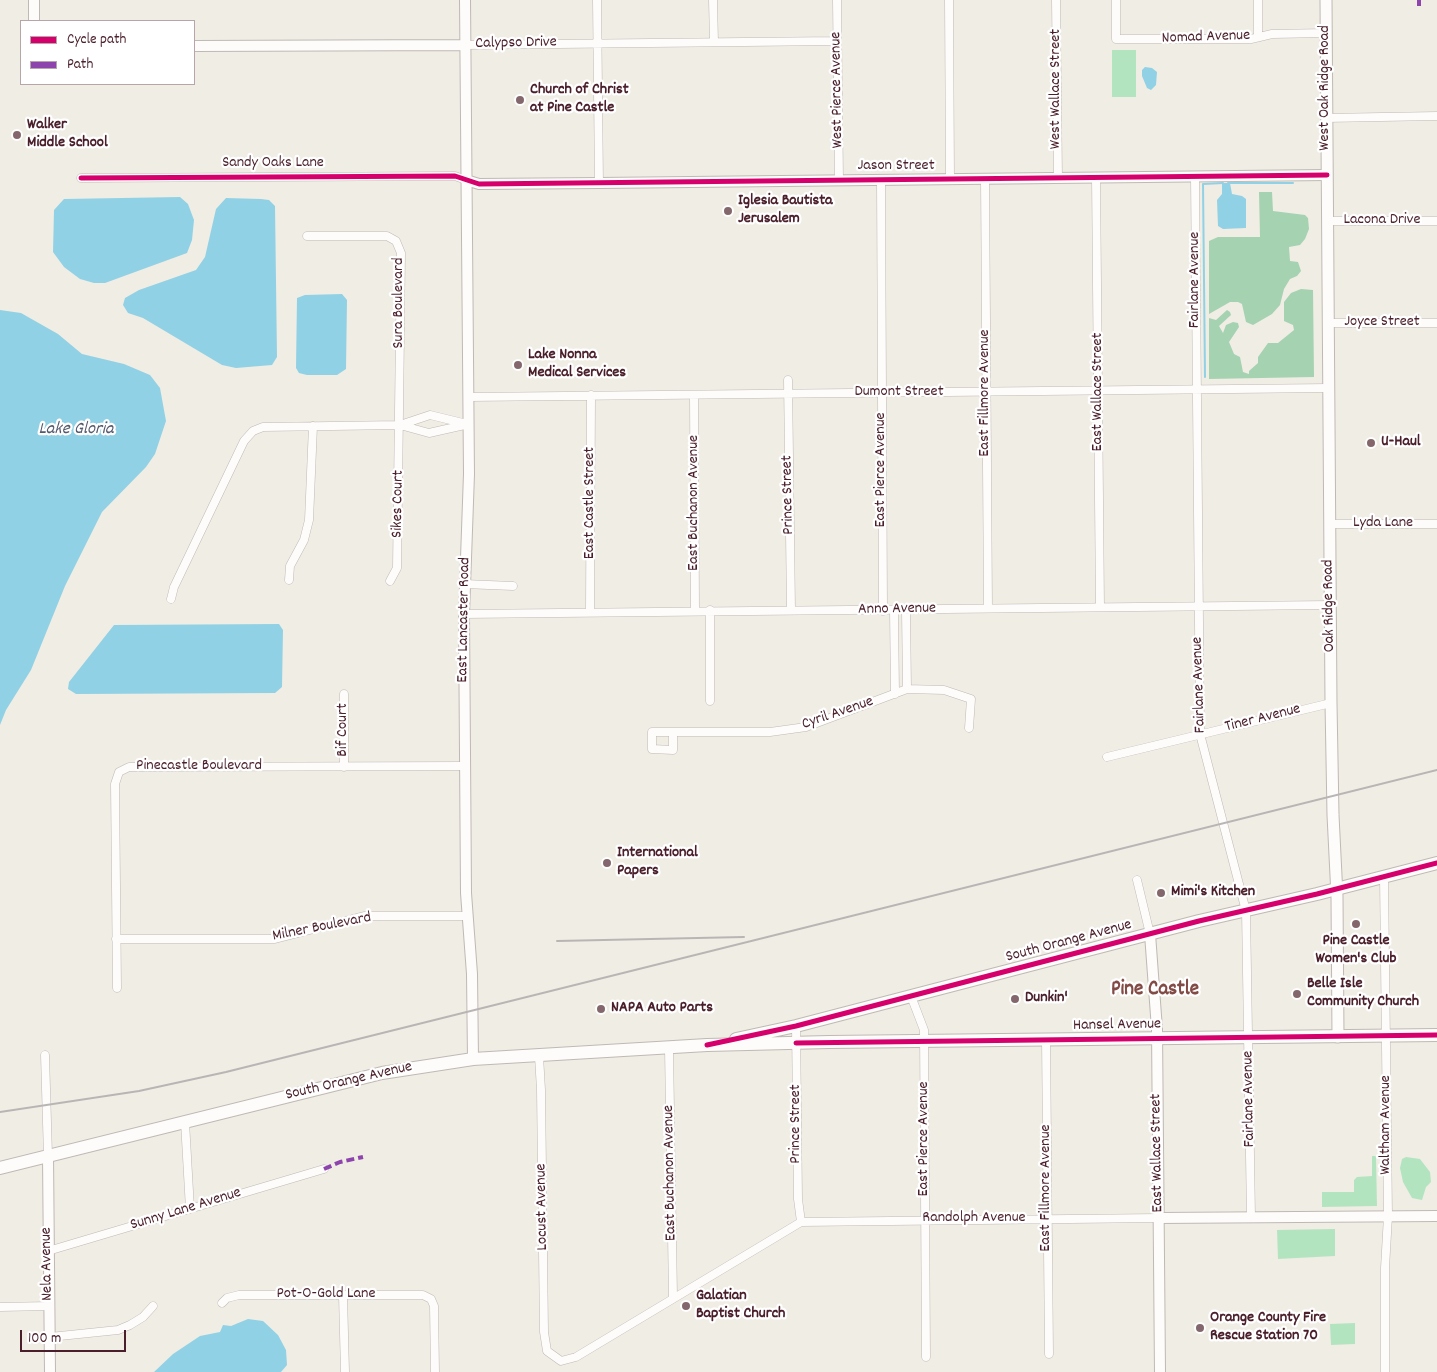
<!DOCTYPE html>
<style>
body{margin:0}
#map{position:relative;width:1437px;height:1372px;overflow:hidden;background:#f0ede4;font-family:Dekko,sans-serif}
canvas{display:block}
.legend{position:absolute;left:20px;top:20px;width:175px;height:65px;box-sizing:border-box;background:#fff;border:1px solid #b7a5aa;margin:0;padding:6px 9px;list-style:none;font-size:15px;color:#4a1f2b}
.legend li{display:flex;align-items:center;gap:10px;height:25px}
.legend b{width:25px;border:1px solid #b7a5aa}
.scale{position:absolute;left:20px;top:1330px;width:106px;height:22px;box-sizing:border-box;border:2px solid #4a1f2b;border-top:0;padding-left:6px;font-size:15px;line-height:18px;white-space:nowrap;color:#4a1f2b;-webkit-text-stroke:4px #fff;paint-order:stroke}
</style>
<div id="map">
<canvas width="1437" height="1372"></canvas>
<ul class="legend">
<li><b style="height:6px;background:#d6006c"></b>Cycle path</li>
<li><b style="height:6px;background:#8e44ad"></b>Path</li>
</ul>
<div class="scale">100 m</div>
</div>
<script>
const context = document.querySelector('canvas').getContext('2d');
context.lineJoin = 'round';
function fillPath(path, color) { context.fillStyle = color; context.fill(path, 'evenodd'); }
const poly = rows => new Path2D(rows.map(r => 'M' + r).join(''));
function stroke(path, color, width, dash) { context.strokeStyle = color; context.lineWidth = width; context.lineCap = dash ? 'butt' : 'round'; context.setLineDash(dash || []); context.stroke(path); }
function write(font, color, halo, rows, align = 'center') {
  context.font = font + ' Dekko,sans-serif'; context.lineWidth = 4.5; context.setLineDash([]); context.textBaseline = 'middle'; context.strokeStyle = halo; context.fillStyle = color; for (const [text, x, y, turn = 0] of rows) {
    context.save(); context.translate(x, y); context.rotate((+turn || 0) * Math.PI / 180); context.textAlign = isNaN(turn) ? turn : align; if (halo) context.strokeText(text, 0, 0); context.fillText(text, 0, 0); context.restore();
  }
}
fillPath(poly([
 [1112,50,1136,50,1136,97,1112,97],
 [1372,1156,1376,1156,1377,1206,1322,1207,1322,1192,1354,1192,1354,1180,1357,1177,1372,1176],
 [1406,1157,1420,1159,1430,1172,1431,1182,1426,1187,1422,1200,1412,1198,1403,1182,1400,1168,1402,1159],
 [1335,1229,1335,1256,1278,1259,1277,1230],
 [1355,1323,1355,1344,1331,1345,1330,1324]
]), '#b3e4c0');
fillPath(poly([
 [1259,192,1272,192,1273,211,1305,215,1308,218,1309,229,1305,239,1300,245,1289,247,1290,261,1298,262,1301,271,1297,276,1290,279,1284,289,1280,305,1272,314,1253,325,1246,322,1242,304,1238,302,1230,302,1209,314,1209,241,1218,237,1260,237],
 [1301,289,1313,290,1314,377,1209,379,1209,318,1216,320,1227,310,1230,312,1231,315,1219,326,1223,333,1226,325,1233,322,1238,323,1239,327,1229,342,1234,354,1240,357,1243,372,1249,374,1249,371,1258,363,1258,357,1268,343,1278,343,1294,330,1293,325,1284,321,1284,302,1291,293]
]), '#a5d2b1');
fillPath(poly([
 [1145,67,1152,68,1157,72,1156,85,1151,90,1147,88,1142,76,1142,70],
 [1222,183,1230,183,1232,194,1242,196,1246,199,1246,228,1223,229,1218,226,1217,200,1222,194],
 [180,197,188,204,194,220,192,240,187,253,105,283,94,283,80,279,64,267,53,252,54,210,64,199],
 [226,198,261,199,269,200,275,206,277,357,272,365,236,368,222,365,143,318,128,313,123,305,125,298,139,290,196,270,205,257,216,209],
 [342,294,347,300,346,369,337,375,307,375,299,373,296,368,297,298,305,295],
 [0,310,21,313,58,334,82,354,124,364,150,375,160,388,166,421,155,454,146,467,102,512,65,586,31,670,6,710,0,725],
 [279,624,283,630,282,687,275,693,76,694,68,689,69,682,114,625],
 [248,1319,263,1321,278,1335,286,1350,287,1365,281,1372,154,1372,173,1354,200,1336,220,1332,223,1325,231,1326]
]), '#91d1e5');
stroke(poly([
 [1228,183,1293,183],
 [1205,377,1203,184,1223,183]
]), '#91d1e5', 2);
const minor = poly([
 [597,0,599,183],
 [713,0,714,42],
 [837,0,839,180],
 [949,0,950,179],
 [1056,0,1058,178],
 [1116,0,1116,39,1251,39,1272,34,1326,33],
 [1258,0,1258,37],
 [465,45,837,41],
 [1326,118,1437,116],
 [1096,177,1100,607],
 [1195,177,1200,734,1246,911,1251,1217],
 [81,178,455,176,466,180],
 [985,179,988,608],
 [881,180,883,611],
 [1327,221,1437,221],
 [307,236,387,236,396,241,401,253,397,568,390,581],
 [1328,323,1437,323],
 [788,380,791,610],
 [694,395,695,611],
 [469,397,1329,388],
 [400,425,430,415,463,423],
 [1329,524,1437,524],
 [289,580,290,566,304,540,309,520,313,426],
 [464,584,513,586],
 [171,599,174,587,244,441,253,431,263,427,400,425,429,433,469,424],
 [590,611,591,395],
 [894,611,895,694],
 [906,611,907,689],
 [464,614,1330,605],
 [344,694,344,767],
 [710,701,710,610],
 [673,732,673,750,652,749,652,732,770,732,806,727,907,689,944,690,971,699,969,728],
 [1107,757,1331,703],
 [1384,877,1388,1216,1385,1268,1385,1372],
 [1137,880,1150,934],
 [116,939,275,939,364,916,468,916],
 [117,988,115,784,119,772,129,767,465,766],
 [911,996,924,1030,926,1357],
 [796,1026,798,1199,801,1222],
 [1046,1039,1049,1354],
 [669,1049,673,1297],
 [45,1055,48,1156],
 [539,1056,541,1090,544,1332,547,1351,561,1361,576,1357,801,1222,1159,1218],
 [185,1122,190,1209],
 [48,1251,324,1169],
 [343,1295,345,1372],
 [222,1303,227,1298,239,1295,423,1295,431,1299,434,1306,435,1372],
 [0,1307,49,1306],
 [50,1337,118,1330,130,1325,143,1317,153,1306]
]);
const tertiary = poly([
 [34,0,34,21],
 [465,0,469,474,464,614,466,893,472,974,473,1059],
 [194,46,465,45],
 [466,180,479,184,599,183,1327,175],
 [1150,934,1157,1029,1160,1372],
 [48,1156,50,1372],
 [1159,1218,1437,1216]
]);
const secondary = poly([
 [1326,0,1331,703,1333,815,1337,896,1338,1037]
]);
const primary = poly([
 [736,1039,796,1026,1199,921,1317,894,1437,863],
 [0,1168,382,1073,473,1059,707,1045,829,1042,1437,1035]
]);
stroke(minor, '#bfb9b4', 9);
stroke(tertiary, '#bfb9b4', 12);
stroke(secondary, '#bfb9b4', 13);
stroke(primary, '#bfb9b4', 14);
stroke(minor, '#fdfcfb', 8);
stroke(tertiary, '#fdfcfb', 10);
stroke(secondary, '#fdfcfb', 11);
stroke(primary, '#fdfcfb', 12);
stroke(poly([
 [557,941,744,937],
 [0,1112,139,1091,226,1072,1437,770]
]), '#bab5b5', 2);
stroke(poly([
 [1419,0,1419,6],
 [324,1169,340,1162,363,1157]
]), '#8e44ad', 4, [8, 4]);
stroke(poly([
 [81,178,455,176,479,184,1327,175],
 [796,1043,1437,1035],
 [707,1045,796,1026,1199,921,1317,894,1437,863]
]), '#d6006c', 5);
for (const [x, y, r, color] of [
 [520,100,5,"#84676c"],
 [17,135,5,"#84676c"],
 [728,211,5,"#84676c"],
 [518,365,5,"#84676c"],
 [1371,443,5,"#84676c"],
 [607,863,5,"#84676c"],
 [1161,893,5,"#84676c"],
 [1356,924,5,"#84676c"],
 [1297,994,5,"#84676c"],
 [1015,999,5,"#84676c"],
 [601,1009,5,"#84676c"],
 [686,1306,5,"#84676c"],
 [1200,1328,5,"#84676c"]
]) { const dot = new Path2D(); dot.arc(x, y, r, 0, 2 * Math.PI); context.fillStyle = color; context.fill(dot); stroke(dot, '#fff', 2); }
write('16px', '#4a1f2b', '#fff', [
 ["Nomad Avenue",1206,38,-2],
 ["Calypso Drive",516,44,-1],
 ["West Oak Ridge Road",1326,88,-90],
 ["West Wallace Street",1057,89,-90],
 ["West Pierce Avenue",838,90,-91],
 ["Sandy Oaks Lane",273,164],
 ["Jason Street",896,167],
 ["Lacona Drive",1382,221],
 ["Fairlane Avenue",1196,280,-90],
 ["Sura Boulevard",400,303,-90],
 ["Joyce Street",1382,323],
 ["East Wallace Street",1099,392,-90],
 ["Dumont Street",899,393],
 ["East Fillmore Avenue",986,393,-90],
 ["East Pierce Avenue",882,470,-90],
 ["Prince Street",789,495,-91],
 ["East Castle Street",591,503,-90],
 ["East Buchanon Avenue",695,503,-90],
 ["Sikes Court",399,504,-89],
 ["Lyda Lane",1383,524],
 ["Oak Ridge Road",1330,606,-91],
 ["Anno Avenue",897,610,-1],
 ["East Lancaster Road",465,620,-89],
 ["Fairlane Avenue",1200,685,-92],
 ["Cyril Avenue",838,714,-19],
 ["Tiner Avenue",1263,719,-14],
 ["Bif Court",344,730,-90],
 ["Pinecastle Boulevard",199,767],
 ["Milner Boulevard",322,928,-11],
 ["South Orange Avenue",1069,942,-15],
 ["Hansel Avenue",1117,1026,-1],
 ["South Orange Avenue",349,1082,-13],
 ["Fairlane Avenue",1250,1099,-91],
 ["Prince Street",797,1124,-90],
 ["Waltham Avenue",1387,1125,-90],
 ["East Pierce Avenue",925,1139,-90],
 ["East Wallace Street",1158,1153,-91],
 ["East Buchanon Avenue",671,1173,-91],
 ["East Fillmore Avenue",1047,1188,-90],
 ["Locust Avenue",543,1207,-91],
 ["Sunny Lane Avenue",186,1210,-17],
 ["Randolph Avenue",974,1219],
 ["Nela Avenue",48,1264,-91],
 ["Pot-O-Gold Lane",326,1295]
]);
write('bold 16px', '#4a1f2b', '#fff', [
 ["Church of Christ",530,91],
 ["at Pine Castle",530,109],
 ["Walker",27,126],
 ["Middle School",27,144],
 ["Iglesia Bautista",738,202],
 ["Jerusalem",738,220],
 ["Lake Nonna",528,356],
 ["Medical Services",528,374],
 ["U-Haul",1381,443],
 ["International",617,854],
 ["Papers",617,872],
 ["Mimi's Kitchen",1171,893],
 ["Pine Castle",1356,942,"center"],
 ["Women's Club",1356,960,"center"],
 ["Belle Isle",1307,985],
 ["Community Church",1307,1003],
 ["Dunkin'",1025,999],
 ["NAPA Auto Parts",611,1009],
 ["Galatian",696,1297],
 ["Baptist Church",696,1315],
 ["Orange County Fire",1210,1319],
 ["Rescue Station 70",1210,1337]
], 'left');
write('italic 18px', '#54596c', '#fff', [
 ["Lake Gloria",76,431]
]);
write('bold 21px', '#834b46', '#fff', [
 ["Pine Castle",1155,991]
]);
</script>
